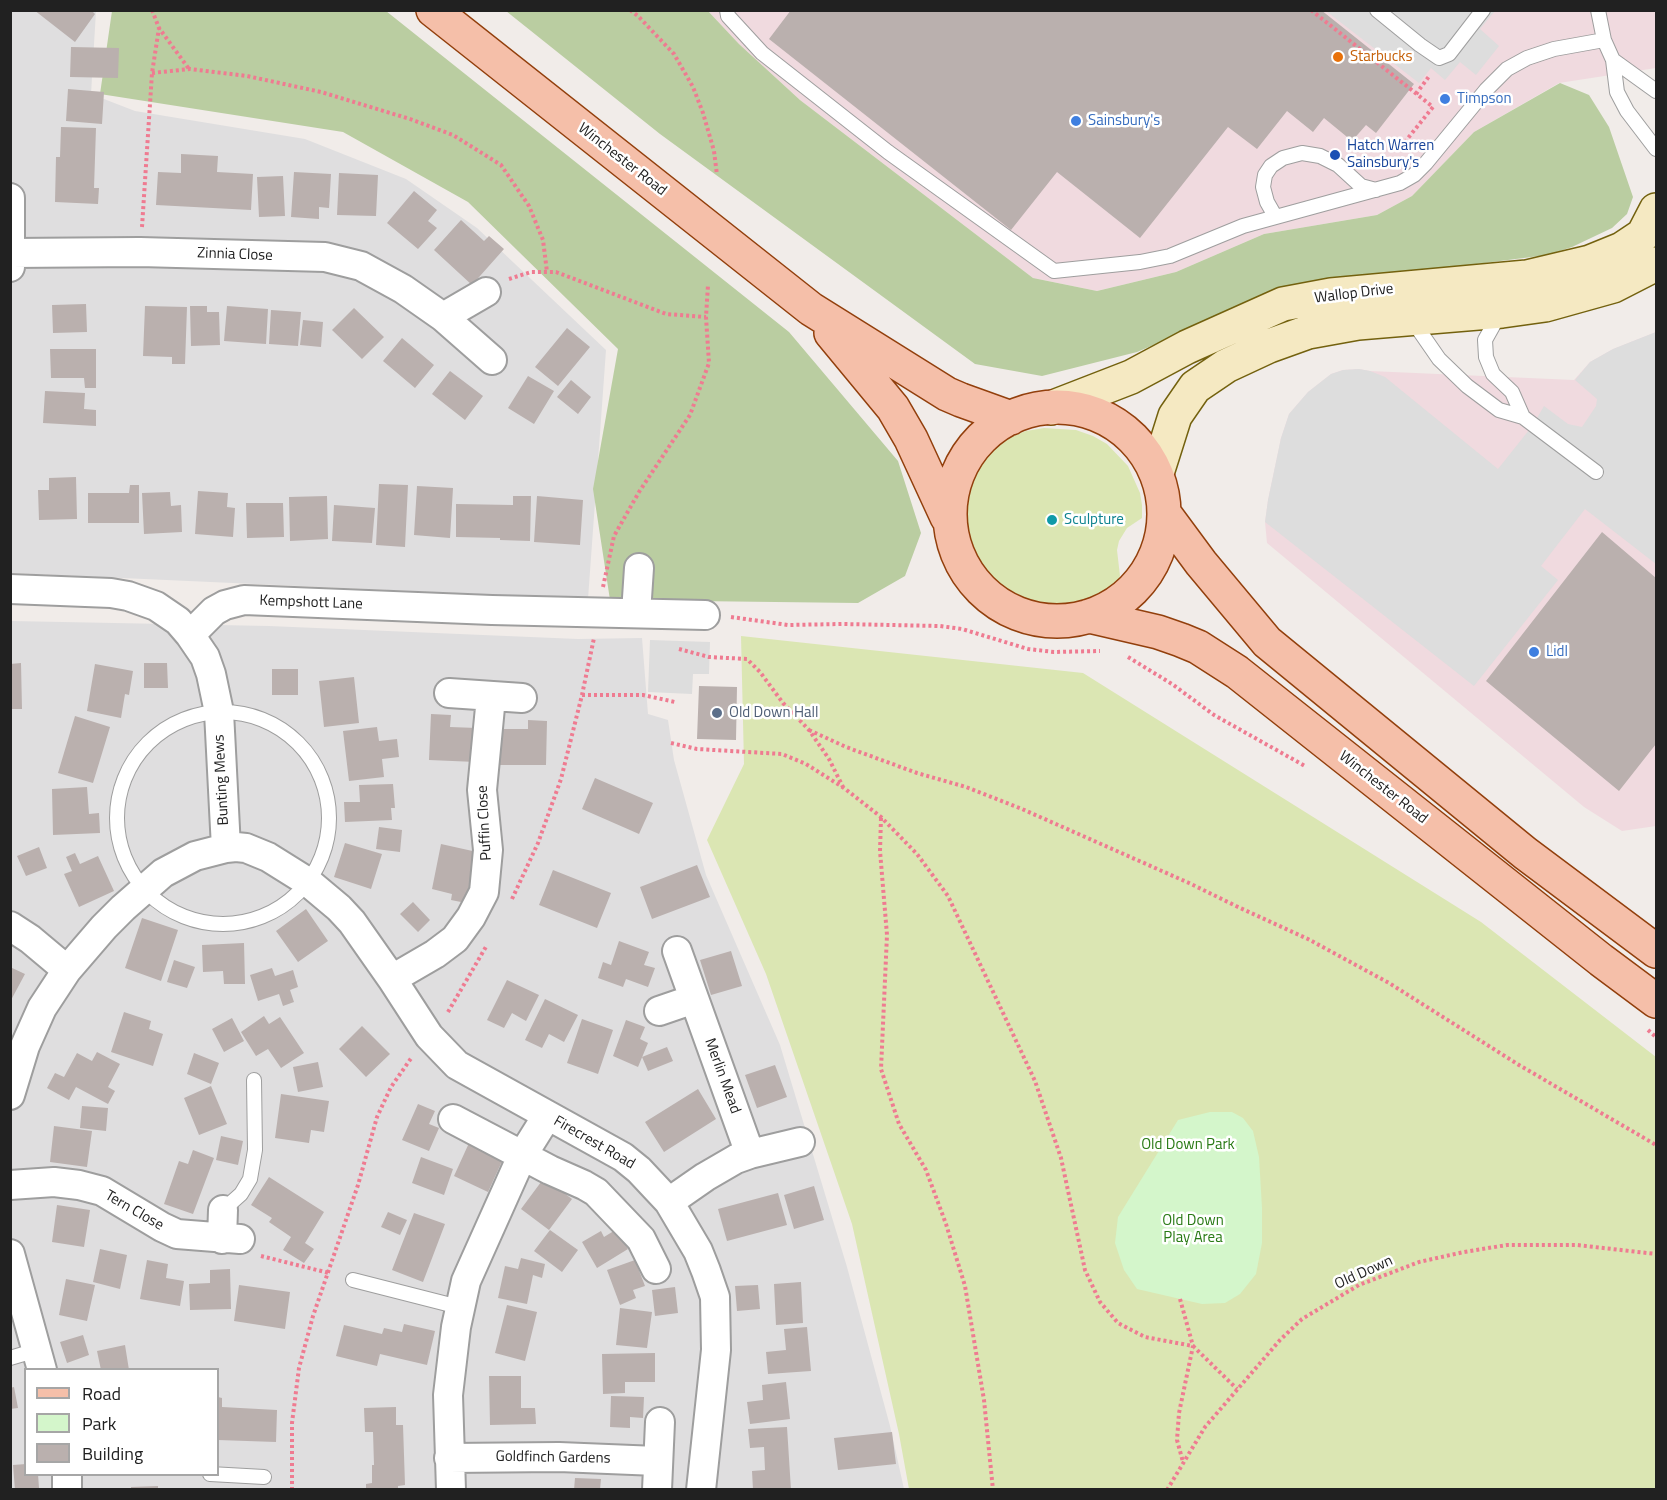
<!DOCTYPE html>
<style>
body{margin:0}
#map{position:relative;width:1667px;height:1500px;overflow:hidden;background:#f1ece9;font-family:"Titillium Web",sans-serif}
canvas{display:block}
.frame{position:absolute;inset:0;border:12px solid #212121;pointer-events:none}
.legend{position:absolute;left:24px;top:1368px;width:195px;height:108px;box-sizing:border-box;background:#fff;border:2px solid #a6a6a6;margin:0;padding:8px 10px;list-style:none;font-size:18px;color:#212121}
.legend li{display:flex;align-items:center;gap:12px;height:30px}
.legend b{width:30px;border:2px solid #a6a6a6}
</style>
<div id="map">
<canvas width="1667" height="1500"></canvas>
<div class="frame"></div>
<ul class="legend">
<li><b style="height:8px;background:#f5bfa9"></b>Road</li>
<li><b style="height:16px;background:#d4f6cb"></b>Park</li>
<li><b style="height:16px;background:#bab0ae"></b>Building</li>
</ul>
</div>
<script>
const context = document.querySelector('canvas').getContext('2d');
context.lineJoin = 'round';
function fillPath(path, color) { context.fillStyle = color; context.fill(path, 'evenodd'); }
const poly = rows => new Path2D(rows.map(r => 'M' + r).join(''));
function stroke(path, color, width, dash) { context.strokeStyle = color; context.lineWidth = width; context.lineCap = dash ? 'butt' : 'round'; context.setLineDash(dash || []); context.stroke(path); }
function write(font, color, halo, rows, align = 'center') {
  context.font = font + ' "Titillium Web",sans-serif'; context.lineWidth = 5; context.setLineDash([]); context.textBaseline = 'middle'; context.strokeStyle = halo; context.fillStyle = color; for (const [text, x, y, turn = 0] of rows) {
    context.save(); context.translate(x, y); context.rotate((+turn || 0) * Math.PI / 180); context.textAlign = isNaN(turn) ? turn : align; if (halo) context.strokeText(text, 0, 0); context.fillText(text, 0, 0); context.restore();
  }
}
fillPath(poly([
 [11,11,96,11,91,94,135,111,305,139,406,179,477,228,606,350,588,599,11,573],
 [11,621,269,626,578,639,642,638,648,714,668,720,674,760,706,875,780,1045,847,1267,890,1426,904,1489,11,1490],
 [26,1370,218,1370,218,1474,26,1474]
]), '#dfdedf');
fillPath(poly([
 [708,11,1656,11,1656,68,1559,83,1474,132,1412,196,1377,215,1264,234,1176,272,1097,291,1033,278,800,100,739,44],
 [1656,332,1656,826,1622,831,1584,807,1267,543,1265,522,1268,500,1281,438,1289,414,1308,392,1331,374,1343,370,1359,369,1370,371,1574,380,1590,362,1613,349]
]), '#f0dadf');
fillPath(poly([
 [1044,428,1076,430,1093,436,1107,444,1128,466,1140,493,1142,505,1142,518,1127,528,1119,541,1117,550,1120,576,1118,581,1094,599,1068,609,1039,609,1015,602,1003,596,986,581,974,565,964,531,962,513,964,497,970,480,980,464,994,449,1010,437,1026,431],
 [741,636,1083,673,1481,922,1656,1057,1656,1489,909,1489,899,1434,852,1224,766,974,707,840,744,764]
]), '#dbe6b3');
fillPath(poly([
 [112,11,386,11,789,332,898,461,921,533,905,576,858,603,610,600,593,489,618,349,468,202,343,132,100,94],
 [506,11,708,11,739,44,800,100,1033,278,1097,291,1176,272,1264,234,1377,215,1412,196,1474,132,1560,83,1589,95,1609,127,1633,197,1627,214,1612,228,1572,247,1547,255,1453,267,1221,316,1137,352,1042,376,975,364,660,134]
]), '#bacda1');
fillPath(poly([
 [1210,1112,1232,1112,1243,1118,1253,1131,1259,1157,1262,1208,1262,1243,1256,1274,1240,1294,1225,1303,1202,1304,1137,1289,1124,1270,1115,1243,1118,1217,1178,1120]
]), '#d4f6cb');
fillPath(poly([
 [1326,11,1495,11,1480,29,1499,46,1476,75,1460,62,1445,80,1431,68,1419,83],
 [1656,332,1656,564,1585,509,1541,566,1558,580,1474,686,1265,522,1268,500,1281,438,1289,414,1308,392,1331,374,1343,370,1359,369,1370,371,1385,377,1498,469,1533,425,1544,406,1568,424,1582,427,1596,406,1597,399,1575,380,1590,362,1613,349],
 [650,640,710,642,709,674,693,674,692,694,648,692]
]), '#ddd');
fillPath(poly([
 [34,10,91,10,95,14,75,42],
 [791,10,1321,10,1414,84,1376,133,1366,125,1352,141,1324,118,1313,132,1287,111,1257,149,1228,127,1140,238,1057,172,1011,230,769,39],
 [71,47,119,48,118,78,70,77],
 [68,89,104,92,102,124,66,121],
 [61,127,96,128,94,188,99,188,98,204,55,202,56,157,60,157],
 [181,154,218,156,217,172,253,174,251,210,156,205,158,172,181,173],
 [294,172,331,174,329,208,319,207,319,219,291,217],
 [339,173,378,175,376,216,337,215],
 [283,176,285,216,259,217,257,177],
 [414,191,437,210,428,221,437,228,418,249,387,223],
 [461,220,484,241,489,236,504,249,472,285,434,250],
 [86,304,87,332,53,333,52,305],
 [145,306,187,307,185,364,172,364,172,357,143,356],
 [190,306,207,306,207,312,219,312,220,345,191,346],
 [227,306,268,309,266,344,224,341],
 [354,308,384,337,362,359,332,330],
 [271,310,301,312,298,346,269,344],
 [303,320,323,322,321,347,300,345],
 [567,328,590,347,558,386,535,367],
 [402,338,434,365,415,388,383,361],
 [50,349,96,349,96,388,85,388,84,378,51,378],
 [450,371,483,396,465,420,432,394],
 [528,376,554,391,534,424,508,408],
 [571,380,591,397,578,414,557,397],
 [45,391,85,393,84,409,96,410,96,426,43,423],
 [76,477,77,519,39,520,38,490,49,490,49,478],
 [379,484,408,485,405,547,376,545],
 [130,485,139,485,139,523,88,523,88,493,129,493],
 [417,486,453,488,450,538,414,535],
 [198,491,228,493,227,507,235,508,233,537,195,534],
 [170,492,171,506,181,505,182,532,144,534,142,493],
 [327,496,328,539,290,541,289,497],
 [513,496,531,496,530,541,500,540,500,538,456,537,456,504,513,505],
 [537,496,583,500,580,545,534,542],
 [246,503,283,503,284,537,247,538],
 [334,505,375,508,372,543,332,541],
 [1602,532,1656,578,1656,744,1619,791,1486,681],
 [21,663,22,709,10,709,10,664],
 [144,663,167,663,168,688,144,688],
 [95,664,133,671,129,695,125,694,121,718,87,711],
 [272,669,298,669,298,695,272,695],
 [354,677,359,723,324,727,319,681],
 [699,686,737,687,736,740,697,739],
 [431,714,451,715,450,727,477,728,476,762,429,760],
 [75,716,110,727,93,783,58,773],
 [528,720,547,721,546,765,499,765,500,729,528,729],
 [377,727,379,741,397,739,399,757,382,759,384,777,349,781,343,731],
 [595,778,653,803,639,834,582,809],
 [393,784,395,808,391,808,392,820,345,822,344,802,360,802,359,785],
 [87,787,89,814,99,813,100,833,53,835,52,789],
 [379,827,402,830,400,852,376,849],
 [345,843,382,854,371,889,334,877],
 [441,844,477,852,466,903,451,900,452,894,432,889],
 [39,847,47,868,26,876,17,856],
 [75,853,80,864,98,856,114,891,79,907,64,874,72,871,66,857],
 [697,865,710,897,652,919,640,887],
 [553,870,611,893,597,928,539,905],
 [413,902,430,920,418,932,400,914],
 [306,909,328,941,298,962,276,931],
 [142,918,178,930,161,981,125,968],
 [619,941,649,952,644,965,655,968,648,987,626,979,623,987,598,978,603,962,611,965],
 [244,943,245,984,224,984,223,971,203,972,202,945],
 [731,951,742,986,711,995,700,960],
 [174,960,195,967,187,988,167,982],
 [10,967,25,974,10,1002],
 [272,968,275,976,293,970,298,987,290,990,294,1002,283,1006,279,994,258,1001,250,975],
 [507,980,539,995,526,1021,512,1013,504,1028,487,1020],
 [545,999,578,1015,564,1042,549,1034,542,1048,525,1040],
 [124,1012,151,1021,149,1029,163,1034,153,1066,111,1052],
 [264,1016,269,1024,280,1017,304,1053,281,1068,268,1049,256,1056,241,1032],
 [232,1018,244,1041,224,1052,212,1029],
 [582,1019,613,1030,598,1074,567,1063],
 [626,1020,645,1027,640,1039,648,1043,638,1067,613,1056],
 [362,1026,390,1054,366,1077,339,1049],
 [667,1047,673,1061,648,1071,642,1057],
 [97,1052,120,1064,108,1087,115,1091,108,1104,76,1087,69,1100,47,1088,55,1073,64,1077,77,1053,92,1061],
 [194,1053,219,1063,211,1084,187,1074],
 [318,1062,323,1087,298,1092,293,1067],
 [775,1065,787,1097,757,1108,745,1075],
 [211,1086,227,1124,199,1135,184,1098],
 [698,1089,716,1119,664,1152,645,1122],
 [281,1094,329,1101,324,1132,311,1130,309,1143,275,1138],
 [418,1104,435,1111,429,1124,439,1128,429,1151,402,1140],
 [82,1106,108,1108,106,1131,80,1128],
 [54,1126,92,1131,87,1167,50,1162],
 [221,1136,243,1141,238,1165,216,1160],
 [469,1143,503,1159,488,1192,454,1176],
 [193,1150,214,1158,193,1214,164,1204,179,1161,188,1164],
 [421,1157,453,1169,444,1195,412,1183],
 [269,1177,324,1212,305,1243,314,1249,304,1263,283,1250,291,1237,269,1222,272,1218,251,1205],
 [544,1178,572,1199,549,1230,521,1209],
 [814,1186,824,1220,794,1229,784,1195],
 [778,1193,787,1225,727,1241,718,1209],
 [57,1205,90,1210,84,1247,52,1242],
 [388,1212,407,1220,400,1235,381,1227],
 [414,1213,445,1224,423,1282,392,1270],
 [617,1229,628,1249,597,1268,582,1242,601,1231,604,1237],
 [550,1230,578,1250,562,1272,534,1251],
 [100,1249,127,1255,120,1289,93,1282],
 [521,1258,545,1264,542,1278,533,1275,527,1304,498,1298,505,1266,518,1269],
 [147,1260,168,1264,166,1278,184,1281,180,1306,140,1299],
 [635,1260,645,1286,633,1290,636,1298,620,1305,607,1270],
 [230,1269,231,1309,190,1310,189,1284,210,1283,210,1270],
 [66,1279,95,1285,87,1321,59,1315],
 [801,1282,803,1323,776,1325,774,1284],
 [239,1285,290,1292,285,1329,234,1321],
 [758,1285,760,1309,737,1311,735,1286],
 [675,1287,678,1313,655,1316,652,1290],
 [507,1305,537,1312,525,1361,495,1353],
 [620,1308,652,1312,647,1348,616,1345],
 [404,1324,435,1331,427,1365,380,1354,377,1366,336,1356,344,1325,382,1334,384,1328,402,1332],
 [807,1327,811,1371,768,1374,766,1352,786,1350,784,1329],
 [83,1335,89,1355,67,1363,60,1342],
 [125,1345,129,1370,101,1370,97,1351],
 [655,1353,655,1382,625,1382,625,1393,603,1394,602,1354],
 [489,1376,521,1376,521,1408,535,1408,536,1424,490,1425],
 [786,1382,790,1419,750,1424,747,1402,763,1400,762,1385],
 [14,1387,18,1408,10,1409,10,1388],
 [611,1396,644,1397,643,1418,630,1417,630,1428,610,1427],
 [218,1397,222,1398,222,1407,277,1410,276,1442,218,1440],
 [396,1407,396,1425,403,1425,405,1485,398,1486,398,1490,366,1490,366,1484,372,1483,372,1465,374,1465,373,1432,365,1432,364,1408],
 [787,1427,791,1490,753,1490,752,1471,765,1470,764,1447,750,1448,748,1429],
 [892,1432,896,1464,838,1470,834,1438],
 [26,1464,26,1474,38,1474,39,1488,15,1490,13,1465],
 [575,1478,601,1479,600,1490,574,1490],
 [158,1486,158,1490,131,1490,131,1487]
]), '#bab0ae');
const lane = poly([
 [727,10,728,16,762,53,888,152,1054,271,1140,262,1170,256,1243,226,1400,183,1414,175,1426,163,1486,90,1507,69,1527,58,1554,49,1604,40],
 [1377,10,1420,45,1439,58,1449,54,1483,10],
 [1598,10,1604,40,1613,60,1617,92,1627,111,1656,149],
 [1613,60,1656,91],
 [1275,216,1267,202,1263,187,1265,175,1271,166,1283,158,1302,153,1320,156,1338,165,1361,186,1376,190],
 [1499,315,1485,340,1486,357,1493,374,1512,392,1523,417],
 [1412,320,1439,359,1467,386,1499,410,1523,417,1596,472],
 '117 818a106 106 0 1 1 212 0a106 106 0 1 1-212 0Z',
 [223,1210,241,1194,250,1179,255,1150,254,1080],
 [353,1280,459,1307],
 [10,1358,37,1350],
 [210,1474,264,1477]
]);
const street = poly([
 [10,198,10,267],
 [11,253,140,252,325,257,361,266,403,289,443,317,492,360],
 [443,317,486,292],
 [10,589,111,593,128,596,156,606,178,621,190,635,205,657,211,674,219,712,226,848],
 [636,613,639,568],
 [190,635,214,611,225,605,244,600,492,610,705,615],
 [449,693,522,698],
 [10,926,30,939,67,970],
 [392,979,435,954,455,939,471,917,484,892,488,850,482,790,491,697],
 [659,1011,694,999],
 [10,1095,25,1046,42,1008,67,970,104,927,123,908,163,873,195,856,226,848,236,847,246,848,268,857,308,882,339,908,352,922,392,979,429,1036,457,1065,623,1157,639,1170,669,1202,698,1251,706,1271,715,1297,716,1350,701,1490],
 [453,1119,550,1170,584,1185,596,1192,641,1239,656,1269],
 [750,1154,800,1142],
 [10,1185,54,1182,79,1185,102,1191,162,1227,177,1234,240,1239],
 [669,1202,705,1177,736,1159,750,1154,677,951],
 [222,1239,223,1210],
 [10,1254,42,1370],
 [449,1458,559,1457,657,1461],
 [67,1474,67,1490],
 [451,1490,448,1395,456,1327,466,1281,522,1156,547,1116],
 [657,1490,660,1422]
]);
const secondary = poly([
 [1051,408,1131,377,1187,347,1283,304,1331,295,1527,277,1590,262,1622,249,1643,235,1656,210],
 [1157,473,1175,416,1195,387,1226,366,1269,346,1308,332,1358,323,1502,311,1545,305,1613,286,1656,264]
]);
const primary = poly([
 [433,10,811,309,947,394,961,400,1011,418],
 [831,333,893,408,911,439,947,517],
 '950 514a107 107 0 1 1 214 0a107 107 0 1 1-214 0Z',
 [1167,517,1201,563,1267,642,1525,853,1656,951],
 [1089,616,1158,632,1181,640,1198,647,1237,672,1601,960,1656,1001]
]);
stroke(lane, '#9e9e9e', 16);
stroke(street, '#9e9e9e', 32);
stroke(secondary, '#73610e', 36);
stroke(primary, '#923f0c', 36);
stroke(poly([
 [152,10,159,28,189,69],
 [630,10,638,16,674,54,693,87,703,113,714,151,717,175],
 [1311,10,1433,107,1404,143],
 [152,73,190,69,247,76,321,92,410,119,453,135,501,165,529,206,543,240,547,272],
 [1416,94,1430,75],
 [142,227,152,73,159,28],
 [509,279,531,272,556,272,666,314,706,317],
 [603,587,614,536,639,492,690,415,709,363,706,317,708,285],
 [731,617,788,625,842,624,940,626,962,629,1028,649,1054,652,1100,651],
 [679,649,709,657,747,659,760,672,783,703,809,730,829,759,843,787],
 [1128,657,1172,684,1214,715,1305,766],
 [582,695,643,695,675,702],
 [809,730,846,747,917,773,966,787,1022,809,1189,883,1236,906,1308,939,1389,983,1519,1065,1656,1145],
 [671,743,697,749,782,754,806,764,844,788,881,817,917,854,948,896,1035,1081,1061,1158,1085,1270,1100,1302,1118,1323,1145,1337,1193,1346,1237,1389],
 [881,818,880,851,887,935,881,1069,899,1124,926,1170,946,1224,965,1286,984,1400,993,1490],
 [512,899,538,843,561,779,582,695,594,638],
 [448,1012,487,945],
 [1648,1030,1656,1037],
 [261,1256,329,1273],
 [1180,1299,1193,1346,1179,1413,1177,1440,1183,1462],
 [292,1490,292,1423,299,1368,313,1316,358,1185,377,1117,391,1087,412,1057],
 [1167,1490,1205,1427,1280,1340,1302,1319,1359,1285,1419,1262,1464,1252,1507,1245,1577,1245,1656,1254]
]), '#ef7b91', 4, [3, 3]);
stroke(lane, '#fff', 14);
stroke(street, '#fff', 28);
stroke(secondary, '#f5e9c2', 33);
stroke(primary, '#f5bfa9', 33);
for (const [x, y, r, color] of [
 [1338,57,6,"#e8710a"],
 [1445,99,6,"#3f7fe0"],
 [1076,121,6,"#3f7fe0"],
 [1335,155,6,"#1a4fb4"],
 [1052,520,6,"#0f9aa8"],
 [1534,652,6,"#3f7fe0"],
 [717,713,6,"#5c6f8a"]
]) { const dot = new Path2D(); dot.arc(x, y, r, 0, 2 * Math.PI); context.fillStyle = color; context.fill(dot); stroke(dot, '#fff', 2); }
write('15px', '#c56008', '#fff', [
 ["Starbucks",1350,57]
], 'left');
write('15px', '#366cbe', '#fff', [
 ["Timpson",1457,99],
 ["Sainsbury's",1088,121],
 ["Lidl",1546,652]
], 'left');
write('15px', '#164399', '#fff', [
 ["Hatch Warren",1347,146],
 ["Sainsbury's",1347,163]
], 'left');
write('15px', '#212121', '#fff', [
 ["Winchester Road",622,160,38],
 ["Zinnia Close",235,255,2],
 ["Wallop Drive",1354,294,-7],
 ["Kempshott Lane",311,603,2],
 ["Bunting Mews",222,780,-93],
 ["Winchester Road",1383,788,38],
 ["Puffin Close",485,823,-93],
 ["Merlin Mead",722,1076,70],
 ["Firecrest Road",594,1143,30],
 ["Tern Close",134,1211,30],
 ["Old Down",1364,1273,-24],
 ["Goldfinch Gardens",553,1458,1]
]);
write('15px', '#0d838f', '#fff', [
 ["Sculpture",1064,520]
], 'left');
write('15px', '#4e5e75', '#fff', [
 ["Old Down Hall",729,713]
], 'left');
write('15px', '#297a15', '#fff', [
 ["Old Down Park",1188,1145],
 ["Old Down",1193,1221],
 ["Play Area",1193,1238]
]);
</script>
